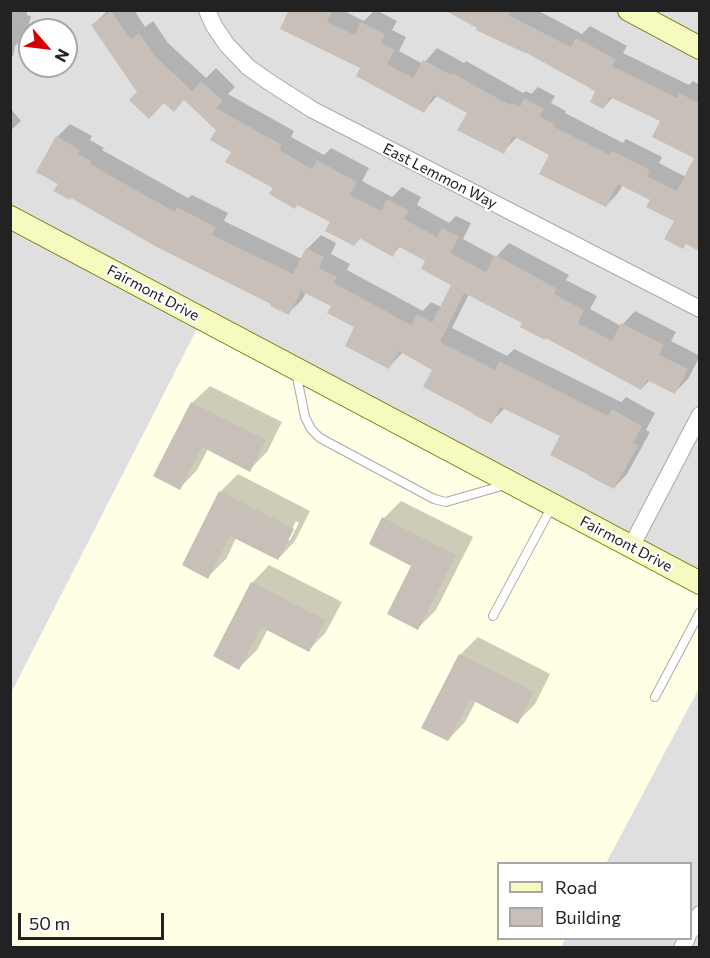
<!DOCTYPE html>
<style>
body{margin:0}
#map{position:relative;width:710px;height:958px;overflow:hidden;background:#f2efe9;font-family:Commissioner,sans-serif}
canvas{display:block}
.frame{position:absolute;inset:0;border:12px solid #222;pointer-events:none}
.legend{position:absolute;left:497px;top:862px;width:195px;height:78px;box-sizing:border-box;background:#fff;border:2px solid #a7a7a7;margin:0;padding:8px 10px;list-style:none;font-size:18px;color:#222}
.legend li{display:flex;align-items:center;gap:12px;height:30px}
.legend b{width:30px;border:2px solid #a7a7a7}
.north{position:absolute;left:18px;top:18px;width:60px;height:60px;box-sizing:border-box;background:#fff;border:2px solid #a7a7a7;border-radius:50%;rotate:118deg;font-size:16px;font-weight:700;line-height:24px;text-align:center;color:#222}
.north::after{content:'';display:block;margin:auto;width:21px;height:27px;background:#d40000;clip-path:polygon(50% 0,100% 100%,50% 72%,0 100%)}
.scale{position:absolute;left:18px;top:913px;width:146px;height:27px;box-sizing:border-box;border:3px solid #222;border-top:0;padding-left:8px;font-size:18px;line-height:21px;white-space:nowrap;color:#222;-webkit-text-stroke:4px #fff;paint-order:stroke}
</style>
<div id="map">
<canvas width="710" height="958"></canvas>
<div class="frame"></div>
<ul class="legend">
<li><b style="height:8px;background:#f7fabf"></b>Road</li>
<li><b style="height:16px;background:#c7bfb8"></b>Building</li>
</ul>
<div class="north">N</div>
<div class="scale">50 m</div>
</div>
<script>
const context = document.querySelector('canvas').getContext('2d');
context.lineJoin = 'round';
function fillPath(path, color) { context.fillStyle = color; context.fill(path, 'evenodd'); }
const poly = rows => new Path2D(rows.map(r => 'M' + r).join(''));
function stroke(path, color, width, dash) { context.strokeStyle = color; context.lineWidth = width; context.lineCap = dash ? 'butt' : 'round'; context.setLineDash(dash || []); context.stroke(path); }
function write(font, color, halo, rows, align = 'center') {
  context.font = font + ' Commissioner,sans-serif'; context.lineWidth = 4.5; context.setLineDash([]); context.textBaseline = 'middle'; context.strokeStyle = halo; context.fillStyle = color; for (const [text, x, y, turn = 0] of rows) {
    context.save(); context.translate(x, y); context.rotate((+turn || 0) * Math.PI / 180); context.textAlign = isNaN(turn) ? turn : align; if (halo) context.strokeText(text, 0, 0); context.fillText(text, 0, 0); context.restore();
  }
}
fillPath(poly([
 [11,11,699,11,699,583,11,695],
 [30,30,66,30,66,66,30,66],
 [699,688,699,947,561,948,565,939,690,938,690,864,606,863]
]), '#e0dfdf');
fillPath(poly([
 [202,319,699,583,699,688,606,863,498,864,498,938,565,939,561,947,11,947,10,695]
]), '#ffffe5');
fillPath(poly([
 [10,10,27,10,27,15,31,16,26,35,15,46,13,56,10,58],
 [108,10,134,10,145,27,153,21,168,43,206,78,216,68,235,87,228,94,294,131,291,137,324,155,331,148,369,168,362,181,392,197,402,187,421,197,417,205,449,223,456,216,471,223,463,239,496,257,509,243,569,275,566,280,597,296,590,309,621,326,635,311,676,332,671,341,700,356,688,379,675,392,650,380,641,389,524,322,469,294,452,328,507,356,514,349,621,402,626,397,655,413,646,430,650,432,627,474,614,488,562,436,505,408,491,422,433,369,403,352,389,367,356,327,333,305,306,292,302,300,288,313,60,183,57,137,70,124,92,136,90,140,104,148,102,150,188,198,192,195,228,213,224,221,302,259,307,249,321,235,336,243,331,254,350,264,347,270,423,311,431,302,441,307,453,284,427,261,401,246,392,255,361,237,354,245,332,221,275,188,233,151,218,130,185,99,164,101,139,92,93,25],
 [291,10,342,10,364,21,375,10,376,10,397,21,392,30,406,37,399,51,423,64,437,48,464,63,466,61,523,93,526,91,531,94,538,87,555,96,551,103,566,111,565,113,623,143,626,139,662,157,659,163,686,177,696,157,662,120,613,97,603,108,597,90,447,10,537,10,582,34,590,26,627,46,623,53,689,85,693,81,700,85,700,249,687,243,676,221,652,199,623,185,618,193,606,206,551,154,517,137,503,152,469,112,438,95,424,111,362,68],
 [10,108,21,121,10,131],
 [210,386,282,422,267,452,249,470,208,449,197,470,180,488,192,403],
 [238,474,310,511,295,541,278,559,236,538,226,559,208,577,220,492],
 [296,521,299,523,290,540,287,540],
 [401,501,473,537,436,610,418,628,413,565,384,518],
 [269,565,342,602,326,632,309,650,268,629,257,650,239,668,252,583],
 [478,637,550,674,535,704,517,722,476,701,465,722,448,740,460,655]
]), '#0003');
fillPath(poly([
 [289,10,333,10,327,22,355,35,361,22,385,34,381,43,395,50,387,64,413,78,423,60,451,75,452,73,510,105,512,103,520,107,524,98,544,109,539,116,554,124,553,126,610,155,612,151,650,170,647,176,677,191,694,158,652,137,660,121,610,97,603,109,590,102,595,91,525,52,525,53,476,30,477,28,444,10,510,10,508,15,571,47,576,38,616,59,612,66,677,98,679,93,695,101,699,104,699,251,686,244,683,249,664,239,674,221,646,207,650,200,618,184,606,207,539,174,549,155,513,136,504,154,457,130,467,113,434,95,424,113,356,76,360,68,280,29],
 [111,11,131,39,139,33,155,56,192,91,201,81,223,101,216,108,282,145,279,150,312,169,317,160,357,182,350,195,381,211,387,199,409,211,404,219,437,237,442,228,459,237,450,253,486,272,495,255,536,277,557,289,554,294,584,310,578,323,612,341,621,323,664,345,659,355,688,369,675,394,647,380,641,390,546,338,545,340,520,327,522,323,464,293,440,342,495,370,499,361,608,416,612,409,642,426,633,443,638,446,614,489,589,476,589,475,550,455,560,436,500,407,492,424,472,414,473,413,423,387,432,370,399,351,389,369,345,346,354,327,327,313,331,306,301,291,289,315,270,306,271,304,157,247,71,198,70,200,53,191,58,184,36,172,56,136,80,150,78,154,91,161,90,164,175,212,177,207,216,227,212,235,293,274,306,248,324,257,319,268,337,277,334,283,411,325,417,314,432,323,451,285,421,269,425,261,398,246,393,257,359,238,354,246,325,231,330,222,297,205,295,209,269,194,273,188,225,162,231,152,210,140,216,130,184,100,174,112,164,103,149,119,129,100,137,92,91,25],
 [191,402,266,440,250,472,202,447,180,490,153,476],
 [219,491,294,529,278,560,230,536,208,579,182,565],
 [382,517,456,555,418,630,387,614,411,566,369,544],
 [251,582,325,620,309,652,261,627,239,670,213,656],
 [459,654,534,692,518,724,470,699,448,741,421,728]
]), '#c7bfb8');
const lane = poly([
 [296,372,305,417,311,429,320,438,434,499,446,502,505,485],
 [493,616,552,506],
 [655,697,700,612]
]);
const street = poly([
 [207,10,214,26,227,45,248,67,269,82,313,110,700,309],
 [631,547,700,415],
 [690,932,700,914],
 [682,948,687,938]
]);
const secondary = poly([
 [629,10,700,48],
 [10,217,700,583]
]);
stroke(lane, '#a9a9a9', 10);
stroke(street, '#a9a9a9', 18);
stroke(secondary, '#707d05', 24);
stroke(lane, '#fff', 8);
stroke(street, '#fff', 16);
stroke(secondary, '#f7fabf', 22);
write('15px', '#222', '#fff', [
 ["East Lemmon Way",440,176,27],
 ["Fairmont Drive",153,293,28],
 ["Fairmont Drive",626,544,28]
]);
</script>
